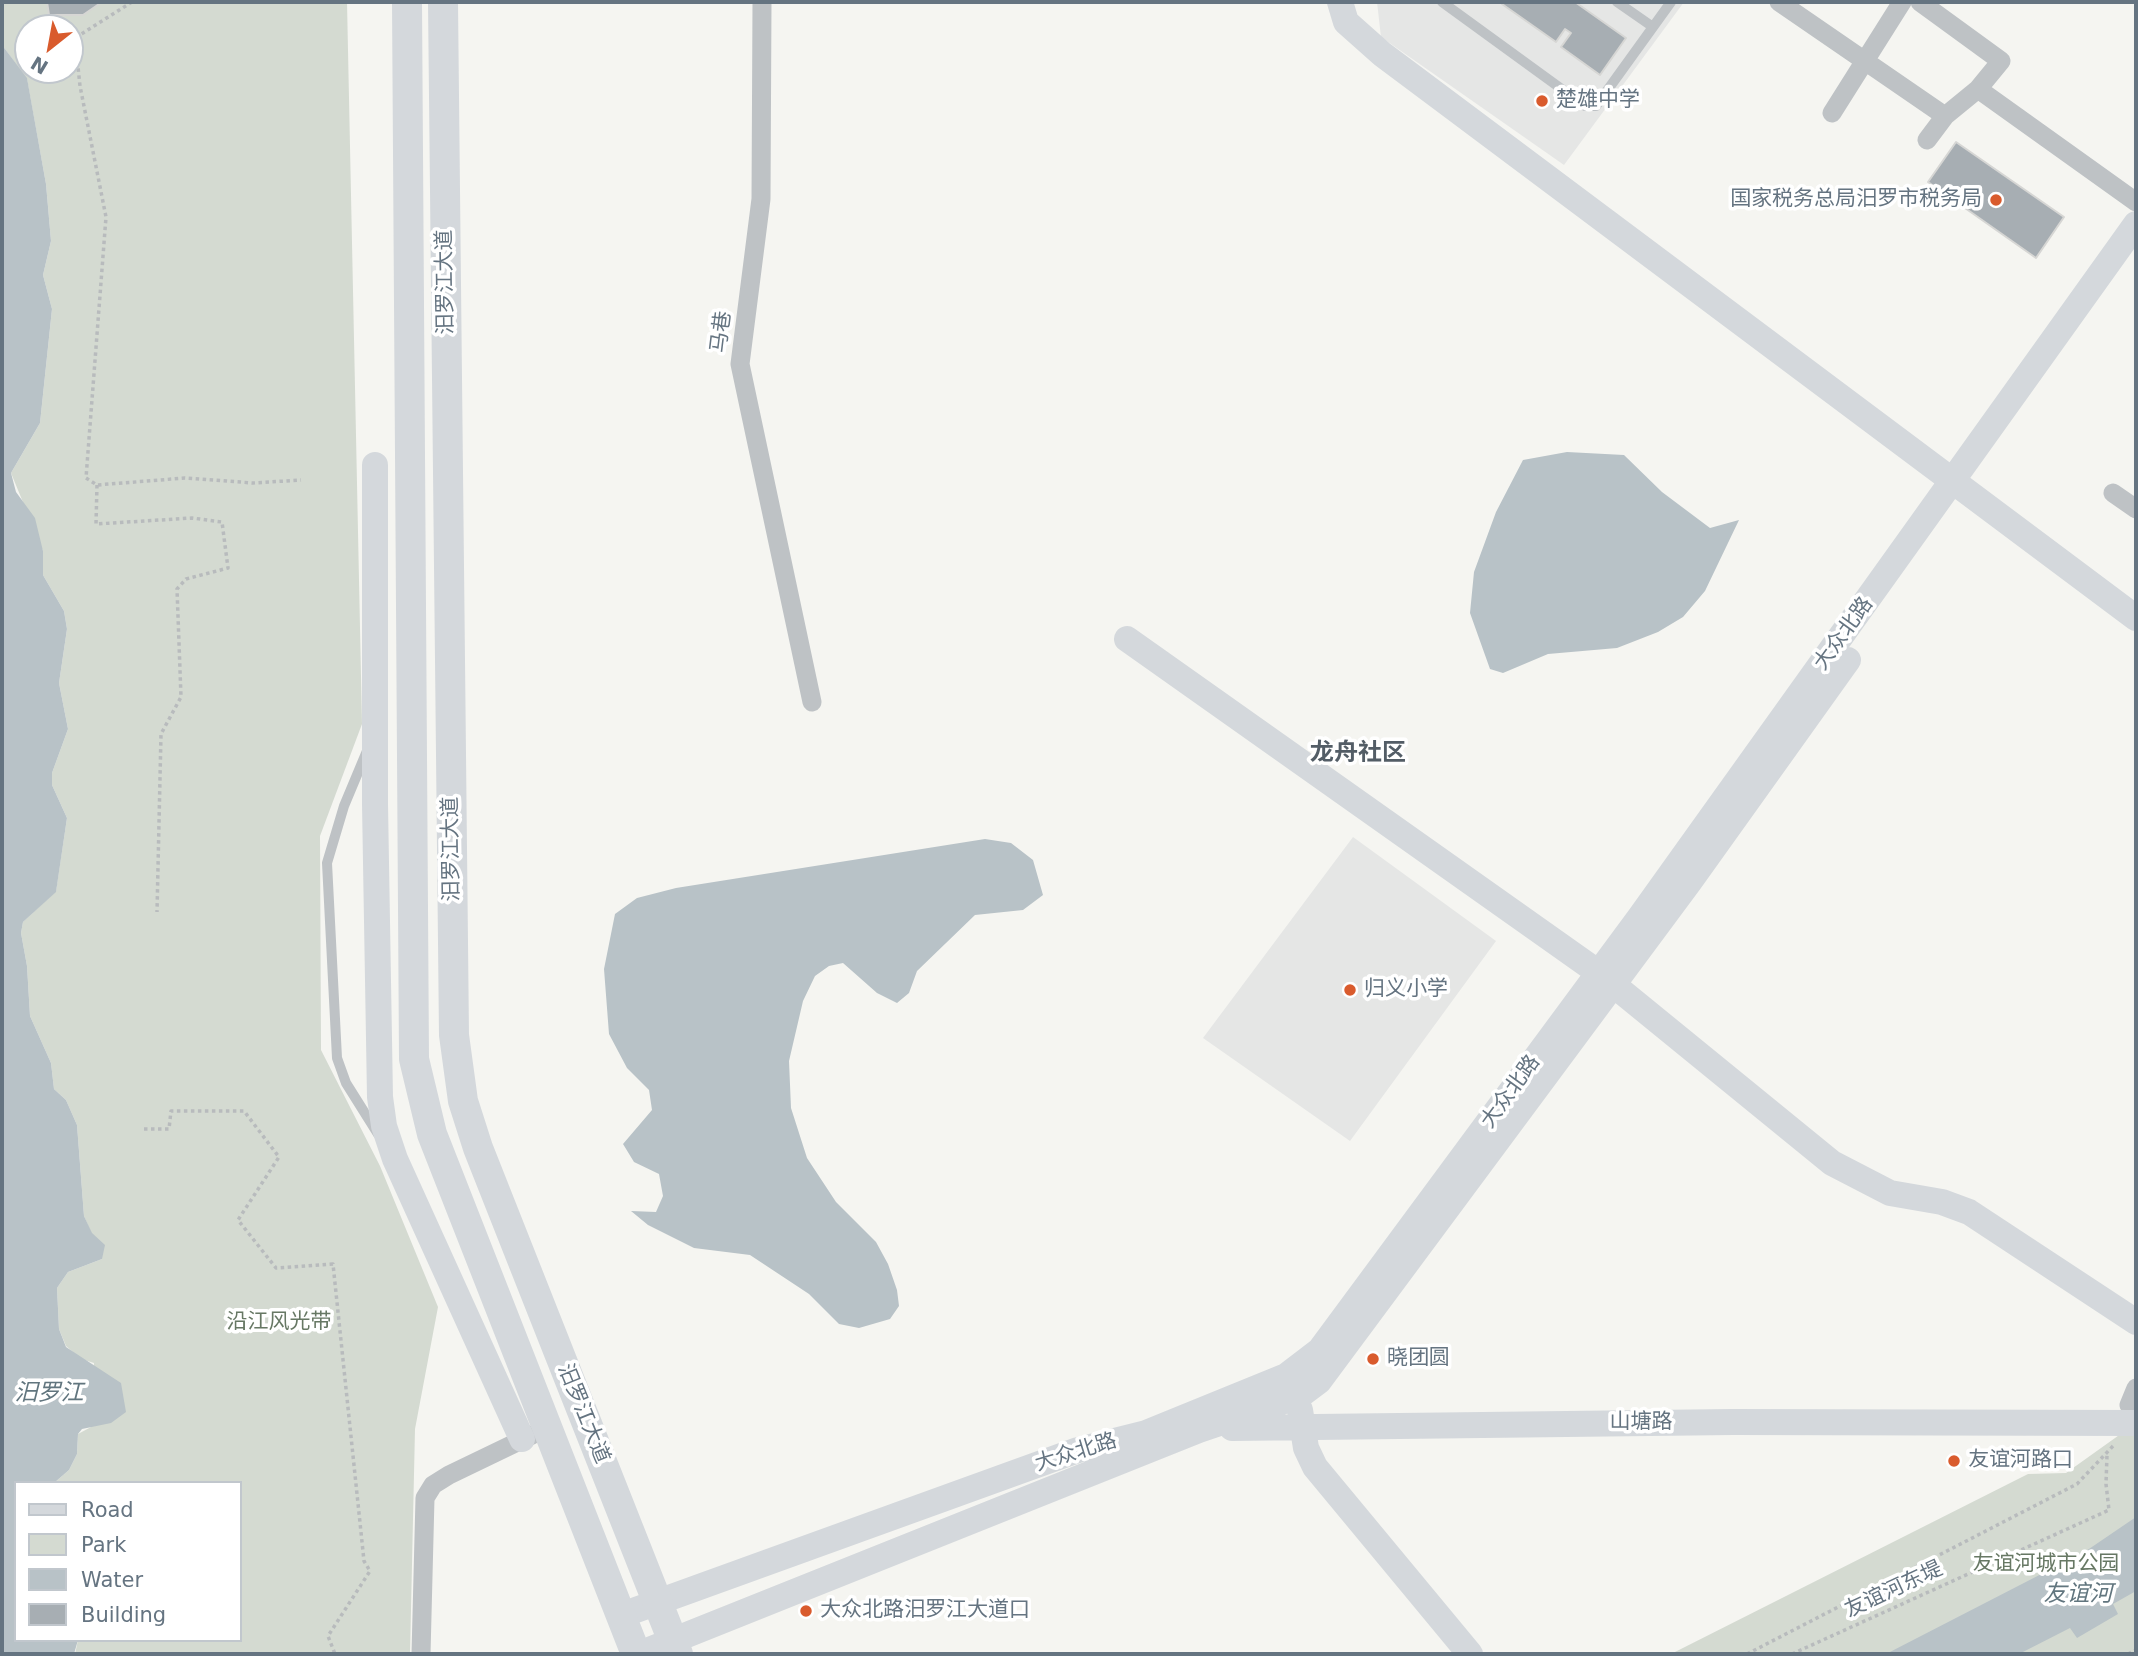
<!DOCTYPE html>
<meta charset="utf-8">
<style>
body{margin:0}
#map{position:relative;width:2138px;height:1656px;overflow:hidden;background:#f5f5f1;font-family:"DejaVu Sans",sans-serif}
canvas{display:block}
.frame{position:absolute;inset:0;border:4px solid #657481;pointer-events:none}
.legend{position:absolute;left:14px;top:1481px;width:228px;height:161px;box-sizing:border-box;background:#fff;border:2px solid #c1c7cd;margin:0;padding:9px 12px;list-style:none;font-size:21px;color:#657481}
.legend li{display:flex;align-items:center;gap:14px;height:35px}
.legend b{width:35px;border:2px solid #c1c7cd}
.north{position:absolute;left:14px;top:14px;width:70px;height:70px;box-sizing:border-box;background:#fff;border:2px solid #c1c7cd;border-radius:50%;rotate:211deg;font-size:19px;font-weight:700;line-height:28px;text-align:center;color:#657481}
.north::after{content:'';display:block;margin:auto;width:24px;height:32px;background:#d95b2d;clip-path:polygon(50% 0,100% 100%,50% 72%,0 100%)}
</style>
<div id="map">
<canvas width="2138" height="1656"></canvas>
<div class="frame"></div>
<ul class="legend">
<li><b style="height:9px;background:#d4d8dc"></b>Road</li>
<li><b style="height:19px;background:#d4dad1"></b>Park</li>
<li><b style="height:19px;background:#b8c2c7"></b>Water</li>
<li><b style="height:19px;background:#a7aeb3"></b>Building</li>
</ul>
<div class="north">N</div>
</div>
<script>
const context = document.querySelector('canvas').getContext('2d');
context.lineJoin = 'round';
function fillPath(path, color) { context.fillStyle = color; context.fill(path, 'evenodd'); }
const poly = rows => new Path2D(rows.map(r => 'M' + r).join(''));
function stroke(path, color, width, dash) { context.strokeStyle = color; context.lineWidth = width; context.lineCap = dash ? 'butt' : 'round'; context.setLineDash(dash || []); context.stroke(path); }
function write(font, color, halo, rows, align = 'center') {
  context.font = font + ' "DejaVu Sans","Noto Sans SC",sans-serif'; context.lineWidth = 7; context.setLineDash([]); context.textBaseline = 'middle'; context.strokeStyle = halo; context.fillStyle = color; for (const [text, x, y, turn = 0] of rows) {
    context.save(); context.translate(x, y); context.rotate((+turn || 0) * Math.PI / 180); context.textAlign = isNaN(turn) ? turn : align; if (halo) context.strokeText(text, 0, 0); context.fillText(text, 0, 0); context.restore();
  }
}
fillPath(poly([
 [1377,2,1684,2,1564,165,1381,37],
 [1353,837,1496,941,1350,1141,1203,1038]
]), '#e5e6e5');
fillPath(poly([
 [2,2,347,2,362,724,320,836,321,1050,380,1166,438,1307,415,1429,410,1654,75,1654,78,1640,240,1640,240,1483,54,1483,69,1470,77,1454,78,1434,91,1427,94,1363,81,1359,66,1346,59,1329,57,1288,68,1272,102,1259,84,1216,77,1125,66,1100,54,1089,51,1063,30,1016,27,966,21,933,23,922,56,891,67,818,52,785,52,773,68,729,59,683,67,629,64,611,43,575,43,551,11,473,40,423,52,309,43,275,51,241,46,184,27,79,2,45],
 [28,28,70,28,70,70,28,70],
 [2136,1423,2136,1654,1671,1654,2028,1474,2066,1473]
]), '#d4dad1');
fillPath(poly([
 [2,45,27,78,46,184,51,241,43,275,52,309,40,423,11,473,16,492,35,518,43,551,43,575,64,611,67,629,59,683,68,729,52,773,52,785,67,818,56,892,23,922,21,933,27,966,30,1016,51,1063,54,1089,66,1100,77,1125,84,1216,92,1233,105,1245,102,1259,68,1272,57,1288,59,1329,66,1347,121,1383,126,1412,111,1423,82,1429,78,1434,77,1454,69,1470,54,1483,16,1483,16,1640,78,1640,74,1654,2,1654],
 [1567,452,1624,455,1662,492,1710,528,1739,520,1705,591,1683,617,1658,632,1617,648,1548,654,1503,673,1490,669,1470,613,1474,572,1496,512,1523,460],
 [985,839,1011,843,1033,860,1043,895,1023,910,975,915,917,971,909,993,897,1003,877,993,843,963,829,966,815,976,803,1001,789,1061,791,1108,807,1158,836,1202,876,1242,888,1264,897,1290,899,1306,890,1319,859,1328,839,1324,809,1294,750,1255,694,1248,648,1225,631,1211,656,1212,663,1196,659,1174,634,1162,623,1144,652,1110,649,1090,627,1068,609,1034,604,969,615,914,637,898,676,888],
 [2136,1517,2136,1591,2113,1604,2118,1614,2077,1638,2070,1628,2019,1654,1886,1654,2086,1551]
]), '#b8c2c7');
const building = poly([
 [47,2,102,2,83,15,49,15,47,2],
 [1504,2,1575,2,1626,38,1600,75,1561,47,1571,33,1565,29,1556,42,1502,4,1504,2],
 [1956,142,2064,217,2036,258,1928,182,1956,142]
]);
fillPath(building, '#a7aeb3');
stroke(building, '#d6d6d4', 2);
stroke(poly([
 [132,2,75,38,80,86,106,217,86,478,97,485,185,478,253,483,301,480],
 [97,485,96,524,192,518,222,522,228,568,186,579,177,589,181,697,161,734,157,912],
 [144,1129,169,1129,171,1111,244,1111,279,1157,238,1220,276,1268,333,1264,364,1561,370,1571,328,1636,335,1654],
 [1747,1654,2077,1484,2114,1445],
 [1792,1654,2109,1510,2106,1484,2107,1455],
 [2128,1654,2136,1650]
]), '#b8bbbd', 3.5, [3.5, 3.5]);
stroke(poly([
 [1442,2,1585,106,1596,106,1671,2],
 [1617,2,1653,27],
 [367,751,344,806,327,863,337,1058,346,1083,378,1134]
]), '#bec2c5', 10);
stroke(poly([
 [762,2,761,199,740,364,812,702],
 [1779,2,1945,116],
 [1920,2,2001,61,1978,89,1945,116,1927,140],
 [1978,89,2136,202],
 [1832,113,1902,2],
 [2113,493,2136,509],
 [2129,1405,2136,1388],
 [421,1654,425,1498,433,1485,449,1475,532,1435]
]), '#bec2c5', 19);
stroke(poly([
 [1340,2,1346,22,1382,54,2136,618],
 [375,465,375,804,380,1097,384,1126,395,1159,522,1439],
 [1127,639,1599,973,1832,1163,1890,1193,1942,1202,1969,1212,2136,1322],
 [1300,1410,1306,1448,1315,1467,1470,1654],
 [1232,1428,1733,1422,2136,1423],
 [622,1615,1078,1450,1146,1433,1286,1376,1320,1350,1640,917,2136,224],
 [639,1654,1199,1430,1299,1396,1319,1381,1690,881,1848,660]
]), '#d4d8dc', 26);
stroke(poly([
 [407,2,414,1059,432,1134,636,1654],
 [443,2,454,1035,463,1101,478,1148,678,1654]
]), '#d4d8dc', 30);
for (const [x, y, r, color] of [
 [1542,101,7,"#d95b2d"],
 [1996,200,7,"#d95b2d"],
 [1350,990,7,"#d95b2d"],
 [1373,1359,7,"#d95b2d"],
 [1954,1461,7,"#d95b2d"],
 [806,1611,7,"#d95b2d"]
]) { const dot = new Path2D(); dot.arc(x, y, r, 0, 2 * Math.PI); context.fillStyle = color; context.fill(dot); stroke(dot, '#fff', 2.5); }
write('21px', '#657481', '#fff', [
 ["楚雄中学",1556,101],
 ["国家税务总局汨罗市税务局",1982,200,"right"],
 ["归义小学",1364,990],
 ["晓团圆",1387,1359],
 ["友谊河路口",1968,1461],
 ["大众北路汨罗江大道口",820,1611]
], 'left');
write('21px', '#657481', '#fff', [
 ["汨罗江大道",446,282,-91],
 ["马巷",722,332,-83],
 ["大众北路",1844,634,-54],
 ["汨罗江大道",452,849,-91],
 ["大众北路",1511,1092,-54],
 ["汨罗江大道",583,1414,68],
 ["山塘路",1641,1423],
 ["大众北路",1076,1453,-17],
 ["友谊河东堤",1894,1590,-25]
]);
write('21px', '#677864', '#fff', [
 ["沿江风光带",279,1323],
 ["友谊河城市公园",2046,1565]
]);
write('italic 23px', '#61757e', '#fff', [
 ["汨罗江",49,1394],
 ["友谊河",2078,1595]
]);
write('bold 24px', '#535d66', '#fff', [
 ["龙舟社区",1358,754]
]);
</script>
